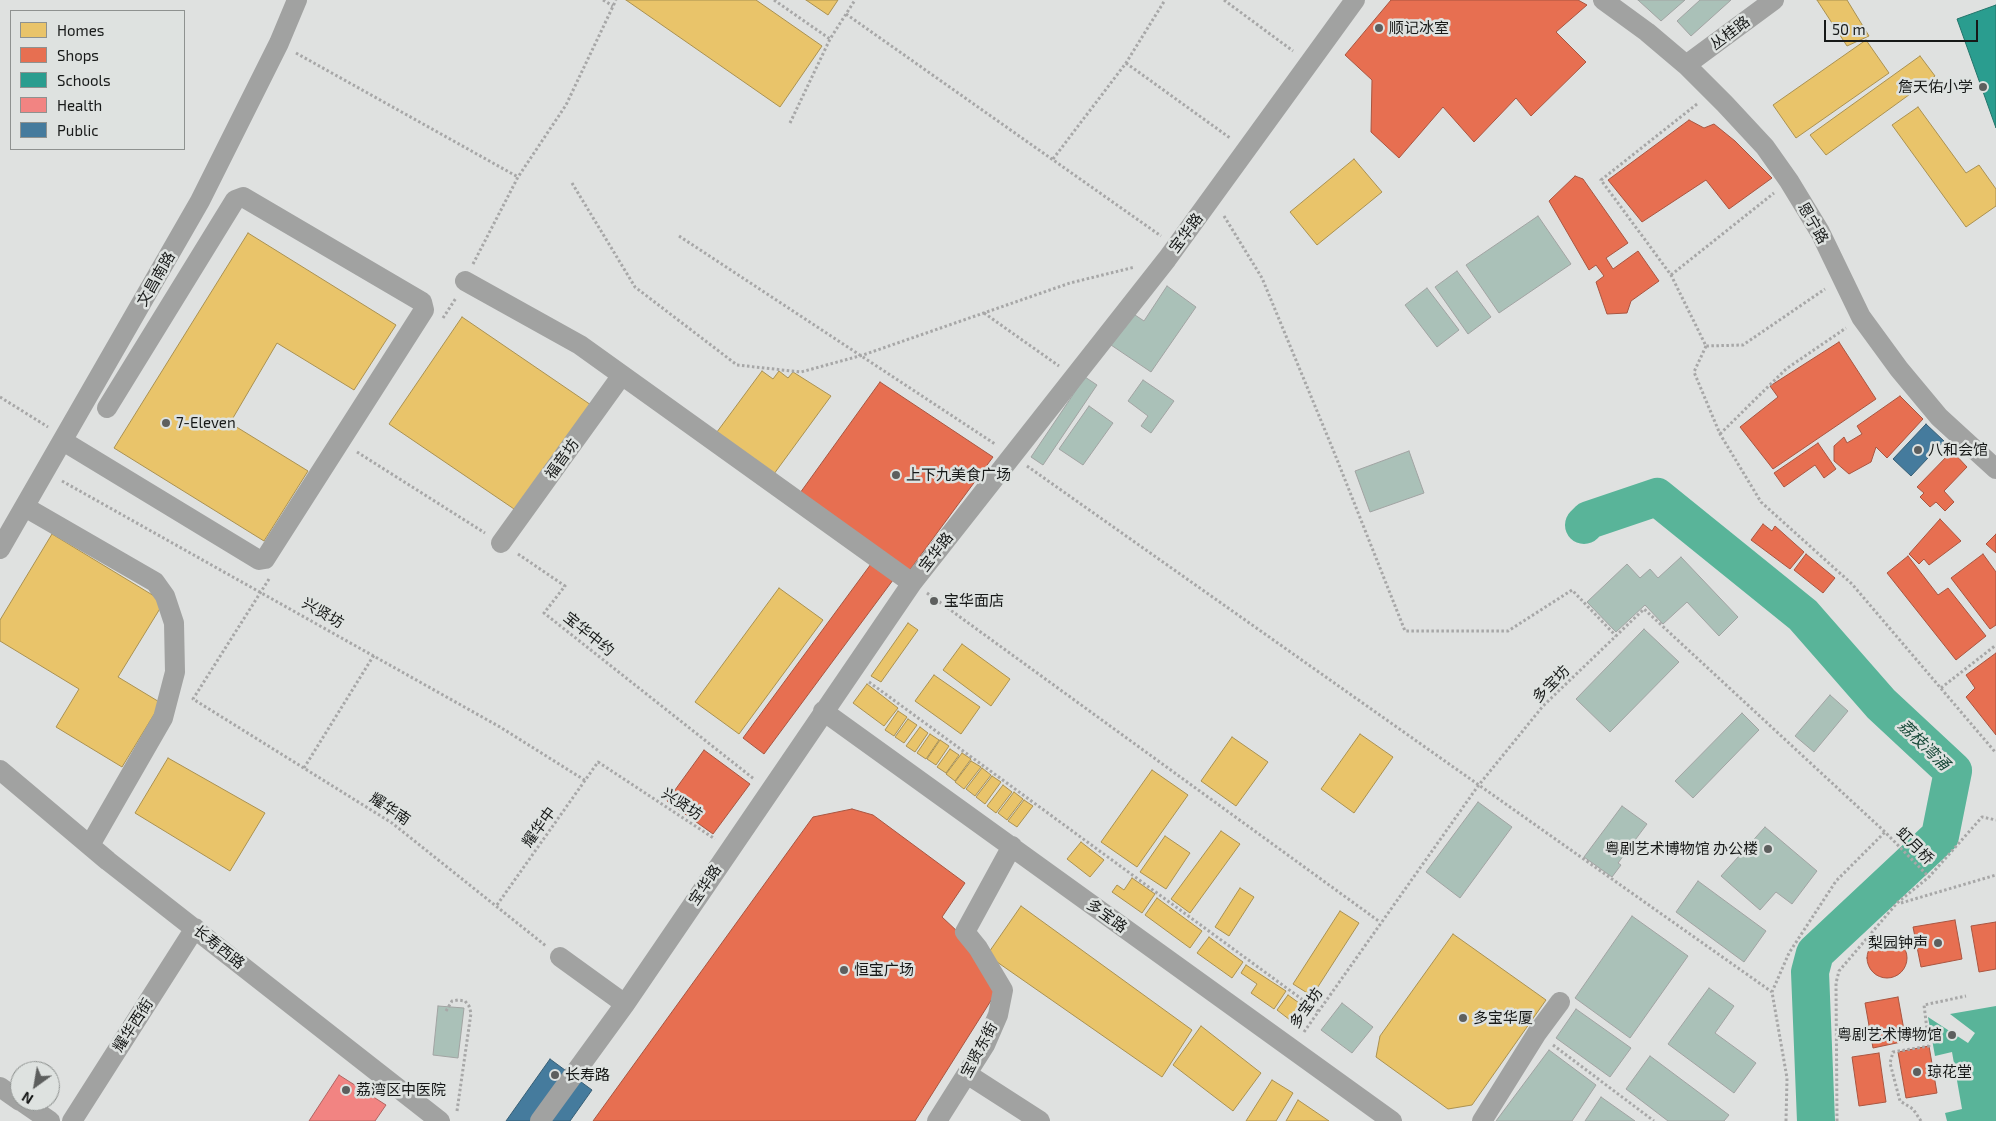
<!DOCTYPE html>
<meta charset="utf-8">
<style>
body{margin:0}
#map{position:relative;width:1996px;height:1121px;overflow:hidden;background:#dfe1e0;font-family:"Exo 2",sans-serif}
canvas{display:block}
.legend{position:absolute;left:10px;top:10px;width:175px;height:140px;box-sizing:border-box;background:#dee2e0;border:1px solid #8e9290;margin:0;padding:6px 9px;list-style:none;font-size:15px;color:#171918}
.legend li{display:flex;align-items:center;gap:10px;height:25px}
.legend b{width:25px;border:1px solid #8e9290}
.north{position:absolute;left:10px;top:1061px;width:50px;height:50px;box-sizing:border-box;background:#dee2e0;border:1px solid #8e9290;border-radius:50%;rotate:212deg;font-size:14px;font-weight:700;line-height:20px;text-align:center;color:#171918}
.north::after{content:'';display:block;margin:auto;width:18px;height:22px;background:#5d5f5e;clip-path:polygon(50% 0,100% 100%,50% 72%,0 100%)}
.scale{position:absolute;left:1824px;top:20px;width:154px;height:22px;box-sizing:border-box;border:2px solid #171918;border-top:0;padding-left:6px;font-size:15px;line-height:18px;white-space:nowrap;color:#171918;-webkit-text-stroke:4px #dee2e0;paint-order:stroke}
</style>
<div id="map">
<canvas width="1996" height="1121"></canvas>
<ul class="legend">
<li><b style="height:14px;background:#e9c46a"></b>Homes</li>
<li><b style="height:14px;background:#e76f51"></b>Shops</li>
<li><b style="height:14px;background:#2a9d8f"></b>Schools</li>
<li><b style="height:14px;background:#f28482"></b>Health</li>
<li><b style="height:14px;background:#457b9d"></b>Public</li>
</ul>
<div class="north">N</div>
<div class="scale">50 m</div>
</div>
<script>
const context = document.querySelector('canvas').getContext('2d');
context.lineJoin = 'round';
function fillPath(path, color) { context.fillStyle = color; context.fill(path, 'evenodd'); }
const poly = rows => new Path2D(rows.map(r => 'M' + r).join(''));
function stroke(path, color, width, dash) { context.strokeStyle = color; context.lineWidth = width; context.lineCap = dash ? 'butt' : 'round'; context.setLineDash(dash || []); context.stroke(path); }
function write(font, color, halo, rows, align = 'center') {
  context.font = font + ' "Exo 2","Noto Sans SC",sans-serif'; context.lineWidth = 5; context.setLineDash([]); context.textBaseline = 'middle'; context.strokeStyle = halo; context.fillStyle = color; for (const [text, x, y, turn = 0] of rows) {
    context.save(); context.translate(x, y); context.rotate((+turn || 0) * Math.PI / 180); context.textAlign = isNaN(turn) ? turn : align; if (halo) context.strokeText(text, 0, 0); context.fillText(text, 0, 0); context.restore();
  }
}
fillPath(poly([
 [1996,1006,1996,1121,1947,1121,1945,1113,1962,1109,1952,1052,1935,1056,1928,1017,1968,1043,1975,1033,1950,1014]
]), '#59b499');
const homes = poly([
 [626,0,756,0,822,46,780,107,626,0],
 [806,0,838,0,828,15,806,0],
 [1817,0,1847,0,1869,36,1847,46,1817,0],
 [1866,40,1889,73,1796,138,1773,105,1866,40],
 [1920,56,1935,76,1826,155,1810,135,1920,56],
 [1918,107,1966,173,1979,165,1996,189,1996,206,1966,227,1892,125,1918,107],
 [1354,159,1382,192,1317,245,1290,212,1354,159],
 [248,233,396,325,354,390,277,343,230,423,308,471,264,541,114,448,248,233],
 [462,317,591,405,517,511,389,424,462,317],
 [762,371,773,379,779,371,788,378,793,372,831,396,771,478,714,436,762,371],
 [52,534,164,602,118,677,161,703,122,767,56,727,79,689,0,641,0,620,52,534],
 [779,588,823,620,739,734,695,702,779,588],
 [908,623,918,630,881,682,871,676,908,623],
 [962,644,1010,679,991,706,943,670,962,644],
 [934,675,980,707,961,734,915,701,934,675],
 [867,684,898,708,884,726,853,703,867,684],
 [898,711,907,717,894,736,885,730,898,711],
 [908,719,917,725,904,743,895,737,908,719],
 [920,727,928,733,915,752,906,746,920,727],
 [930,734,939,740,926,759,917,753,930,734],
 [1360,734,1393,757,1354,813,1321,789,1360,734],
 [1232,737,1268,762,1236,806,1201,781,1232,737],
 [940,740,949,746,936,765,927,759,940,740],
 [950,749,959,755,946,773,937,767,950,749],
 [962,753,971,759,955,781,946,774,962,753],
 [168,758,265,813,230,871,135,813,168,758],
 [971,761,981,767,964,789,955,782,971,761],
 [982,768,991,775,975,796,966,789,982,768],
 [1152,770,1188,795,1137,867,1101,842,1152,770],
 [992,776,1001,782,985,804,976,797,992,776],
 [1003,785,1012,792,996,813,987,806,1003,785],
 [1014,792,1023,799,1007,820,998,813,1014,792],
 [1024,800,1033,806,1017,827,1008,821,1024,800],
 [1221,831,1240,844,1190,913,1171,899,1221,831],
 [1165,836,1190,853,1166,889,1140,872,1165,836],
 [1081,842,1104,860,1090,877,1067,859,1081,842],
 [847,861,852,881,875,880,883,933,858,936,850,945,861,952,852,962,831,946,815,969,781,945,797,922,771,905,779,896,787,901,795,895,790,873,847,861],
 [1132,878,1155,894,1142,913,1112,892,1117,885,1124,890,1132,878],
 [1240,888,1254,897,1229,936,1215,927,1240,888],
 [1157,898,1202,931,1190,948,1145,915,1157,898],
 [1021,906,1192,1030,1162,1077,987,955,1021,906],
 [1340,911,1359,923,1312,996,1293,984,1340,911],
 [947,931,953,952,975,950,984,1003,958,1006,951,1015,961,1022,952,1032,931,1016,916,1040,881,1015,898,992,871,975,880,966,888,971,896,965,891,943,947,931],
 [1453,934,1546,1000,1472,1105,1448,1109,1376,1057,1380,1036,1453,934],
 [1209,937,1243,962,1232,978,1197,953,1209,937],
 [1246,965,1286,991,1274,1009,1251,993,1257,984,1241,973,1246,965],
 [1288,995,1306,1008,1294,1023,1277,1010,1288,995],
 [881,1018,913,1042,897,1063,920,1080,896,1115,873,1098,856,1121,823,1097,839,1075,818,1059,844,1023,866,1039,881,1018],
 [1201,1026,1261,1073,1233,1111,1173,1065,1201,1026],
 [1272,1080,1293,1093,1276,1121,1246,1121,1272,1080],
 [1298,1100,1329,1121,1286,1121,1298,1100],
 [819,1101,846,1121,805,1121,819,1101],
 [782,1106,803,1121,772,1121,782,1106]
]);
fillPath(homes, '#e9c46a');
stroke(homes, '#aa9151', 1);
const shops = poly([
 [1391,0,1578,0,1587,5,1556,32,1586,62,1531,116,1516,98,1474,142,1443,107,1399,158,1371,132,1372,80,1345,55,1391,0],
 [1689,120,1704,128,1714,124,1735,141,1772,178,1729,209,1706,180,1642,222,1608,180,1689,120],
 [1575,176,1583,179,1628,243,1606,258,1613,269,1638,251,1659,281,1631,301,1627,313,1607,314,1596,282,1604,276,1596,265,1589,270,1549,201,1575,176],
 [1839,342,1876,399,1773,469,1740,427,1778,397,1770,386,1839,342],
 [880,382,993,457,909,571,800,493,880,382],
 [1900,396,1923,419,1887,458,1876,447,1871,462,1849,474,1834,461,1834,446,1844,437,1847,443,1862,434,1857,426,1900,396],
 [1818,443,1836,469,1824,478,1815,465,1784,487,1774,473,1818,443],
 [1952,451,1967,467,1944,491,1954,502,1945,511,1936,502,1930,507,1920,497,1924,493,1917,487,1952,451],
 [1940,519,1961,541,1929,565,1924,559,1919,564,1909,554,1940,519],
 [1763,524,1772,531,1775,526,1804,552,1790,569,1751,540,1763,524],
 [1996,534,1996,553,1986,544,1996,534],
 [1806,554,1835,578,1823,593,1794,570,1806,554],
 [1983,554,1996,572,1996,625,1990,629,1951,578,1983,554],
 [1908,556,1938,595,1948,588,1986,636,1956,660,1887,573,1908,556],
 [871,564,893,580,764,754,743,738,871,564],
 [1996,653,1996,735,1966,697,1975,688,1966,675,1996,653],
 [704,750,750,784,713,834,667,801,704,750],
 [852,809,873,815,965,883,942,917,975,948,997,991,915,1121,593,1121,813,817,852,809],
 [1955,920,1962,959,1921,967,1913,927,1955,920],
 [1996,922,1996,969,1979,972,1971,926,1996,922],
 '1867 958a20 20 0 1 1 40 0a20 20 0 1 1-40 0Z',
 [1898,997,1906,1041,1873,1048,1865,1003,1898,997],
 [1929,1046,1937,1093,1906,1098,1898,1052,1929,1046],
 [1879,1053,1886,1102,1859,1106,1852,1057,1879,1053]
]);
fillPath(shops, '#e76f51');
stroke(shops, '#a95540', 1);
const schools = poly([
 [1996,5,1996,128,1957,19,1996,5]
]);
fillPath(schools, '#2a9d8f');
stroke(schools, '#24756b', 1);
const health = poly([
 [339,1075,386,1105,375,1121,309,1121,339,1075]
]);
fillPath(health, '#f28482');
stroke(health, '#b06462', 1);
const public = poly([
 [1926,424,1944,441,1911,476,1893,459,1926,424],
 [550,1059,592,1090,570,1121,506,1121,550,1059]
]);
fillPath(public, '#457b9d');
stroke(public, '#375e75', 1);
stroke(poly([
 [1584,525,1589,520,1657,497,1803,615,1881,704,1953,771,1940,836,1815,953,1810,972,1816,1121]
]), '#59b499', 38);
const building = poly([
 [1638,0,1685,0,1661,21,1638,0],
 [1700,0,1731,0,1691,36,1677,21,1700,0],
 [1538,216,1571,264,1499,313,1466,265,1538,216],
 [1457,271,1491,317,1468,334,1435,287,1457,271],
 [1167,286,1196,307,1151,372,1111,345,1132,313,1144,321,1167,286],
 [1427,288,1459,330,1437,347,1405,305,1427,288],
 [1085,377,1097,385,1043,465,1031,457,1085,377],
 [1143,380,1174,401,1151,433,1141,426,1148,416,1128,401,1143,380],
 [1089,406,1113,423,1083,465,1059,449,1089,406],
 [1409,451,1424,493,1370,512,1355,471,1409,451],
 [1681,557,1738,617,1719,636,1687,602,1663,624,1645,605,1616,632,1587,602,1627,564,1640,578,1650,569,1658,578,1681,557],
 [1644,629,1679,662,1610,732,1576,699,1644,629],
 [1830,695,1848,711,1814,752,1795,736,1830,695],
 [1742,713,1759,730,1693,798,1675,781,1742,713],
 [1478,802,1512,827,1460,898,1426,872,1478,802],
 [1622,806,1647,824,1618,863,1621,865,1612,877,1584,857,1622,806],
 [1765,827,1817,871,1792,904,1776,892,1760,910,1721,876,1765,827],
 [1698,881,1766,931,1744,962,1676,912,1698,881],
 [1632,916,1688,956,1630,1038,1575,998,1632,916],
 [1709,988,1734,1006,1715,1033,1756,1063,1734,1093,1668,1044,1709,988],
 [1342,1003,1373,1027,1352,1053,1321,1030,1342,1003],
 [438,1006,464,1008,458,1058,433,1055,438,1006],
 [1576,1009,1631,1048,1610,1077,1556,1038,1576,1009],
 [1549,1050,1596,1085,1572,1121,1496,1121,1549,1050],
 [1650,1056,1729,1115,1724,1121,1668,1121,1626,1089,1650,1056],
 [1601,1097,1635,1121,1585,1121,1601,1097]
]);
fillPath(building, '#aac1b8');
stroke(building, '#a1a3a2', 1);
stroke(poly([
 [603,0,613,6],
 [774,0,830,39],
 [1224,0,1293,51],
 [846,14,1161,236],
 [296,53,518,177],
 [1126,63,1230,138],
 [1697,104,1601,180,1671,275,1706,346,1743,345,1825,289],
 [790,123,830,39,855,0],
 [1053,159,1126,63,1165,0],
 [572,183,635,287,737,365,801,372,863,355,1070,283,1135,267],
 [1224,216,1262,278,1334,452,1405,631,1508,631,1572,590,1616,636],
 [679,236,995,444],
 [473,264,518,177,566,105,616,0],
 [1671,275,1774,193],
 [984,313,1059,366],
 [443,318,456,298],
 [1706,346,1694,372,1720,434,1761,502,1852,584,1996,753],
 [0,397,48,427],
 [1720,434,1786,369,1846,328],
 [357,452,485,533],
 [1027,466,1772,992],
 [62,481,500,727,586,781],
 [518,554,565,586,544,613,754,779],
 [269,579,193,699,392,823,546,946],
 [927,593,1380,922],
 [869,682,1318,1011],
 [1941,688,1996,645],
 [304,768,374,655],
 [1901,903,1996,875],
 [497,905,598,762,715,839],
 [446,1011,452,1001,458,1000,465,1001,469,1006,471,1013,457,1111],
 [1304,1032,1478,786,1543,706,1644,609,1885,832,1929,877],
 [1553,1045,1654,1121],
 [1786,1121,1787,1078,1772,992,1789,953,1836,881,1885,832],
 [1837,1121,1836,983,1839,971,1897,903,1929,877,1982,817,1996,820],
 [1921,1121,1913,1109,1900,1101,1890,1063,1893,1052,1929,1046,1924,1005,1966,996]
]), '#a7a7a7', 3, [2.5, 2.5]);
stroke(poly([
 [1603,0,1647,32,1686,65,1725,104,1765,147,1789,181,1820,232,1861,317,1899,369,1939,417,1996,469],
 [1686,65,1774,0],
 [465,281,580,345,912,583],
 [63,441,259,560,265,559,424,310,422,302,243,197,235,200,107,408],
 [25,507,155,582,165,596,174,623,175,672,163,718,90,845],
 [501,543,622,375],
 [0,549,200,201,279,43,297,0],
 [823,711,1392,1121],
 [0,770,108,861,440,1121],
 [560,957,625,1004],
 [967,1074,1040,1121],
 [0,1087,20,1101],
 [21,1101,50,1121],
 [72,1121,195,928],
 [540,1121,625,1004,912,583,1167,259,1355,0],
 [937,1121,985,1045,998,1015,1003,990,978,948,965,932,1012,846],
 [1482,1121,1537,1033,1560,1002]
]), '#a1a2a1', 20);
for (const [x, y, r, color] of [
 [1379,28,5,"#5d5f5e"],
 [1983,87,5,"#5d5f5e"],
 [166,423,5,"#5d5f5e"],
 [1918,450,5,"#5d5f5e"],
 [896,475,5,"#5d5f5e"],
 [934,601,5,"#5d5f5e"],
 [1768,849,5,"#5d5f5e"],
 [1938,943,5,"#5d5f5e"],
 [844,970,5,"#5d5f5e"],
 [1463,1018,5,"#5d5f5e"],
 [1952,1035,5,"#5d5f5e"],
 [1917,1072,5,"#5d5f5e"],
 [555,1075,5,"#5d5f5e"],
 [346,1090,5,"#5d5f5e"]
]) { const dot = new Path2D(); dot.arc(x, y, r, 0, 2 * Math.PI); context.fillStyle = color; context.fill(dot); stroke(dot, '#dee2e0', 2); }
write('15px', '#171918', '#dee2e0', [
 ["顺记冰室",1389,28],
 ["詹天佑小学",1973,87,"right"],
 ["7-Eleven",176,423],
 ["八和会馆",1928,450],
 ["上下九美食广场",906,475],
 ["宝华面店",944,601],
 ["粤剧艺术博物馆 办公楼",1758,849,"right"],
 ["梨园钟声",1928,943,"right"],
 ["恒宝广场",854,970],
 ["多宝华厦",1473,1018],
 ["粤剧艺术博物馆",1942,1035,"right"],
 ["琼花堂",1927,1072],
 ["长寿路",565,1075],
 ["荔湾区中医院",356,1090]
], 'left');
write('15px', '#171918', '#dee2e0', [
 ["丛桂路",1730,33,-37],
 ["恩宁路",1813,223,60],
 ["宝华路",1186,233,-53],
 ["文昌南路",156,279,-60],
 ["福音坊",562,459,-54],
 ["宝华路",936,552,-52],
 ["兴贤坊",323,613,30],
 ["宝华中约",589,634,39],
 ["多宝坊",1551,684,-45],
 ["兴贤坊",682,804,33],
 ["耀华南",390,809,34],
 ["耀华中",539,827,-54],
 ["虹月桥",1915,846,45],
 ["宝华路",705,885,-56],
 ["多宝路",1107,916,36],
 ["长寿西路",219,947,38],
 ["多宝坊",1306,1008,-55],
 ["耀华西街",133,1025,-57],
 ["宝贤东街",979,1050,-62]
]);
write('italic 16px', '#164837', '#dee2e0', [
 ["荔枝湾涌",1924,745,44]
]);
</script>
